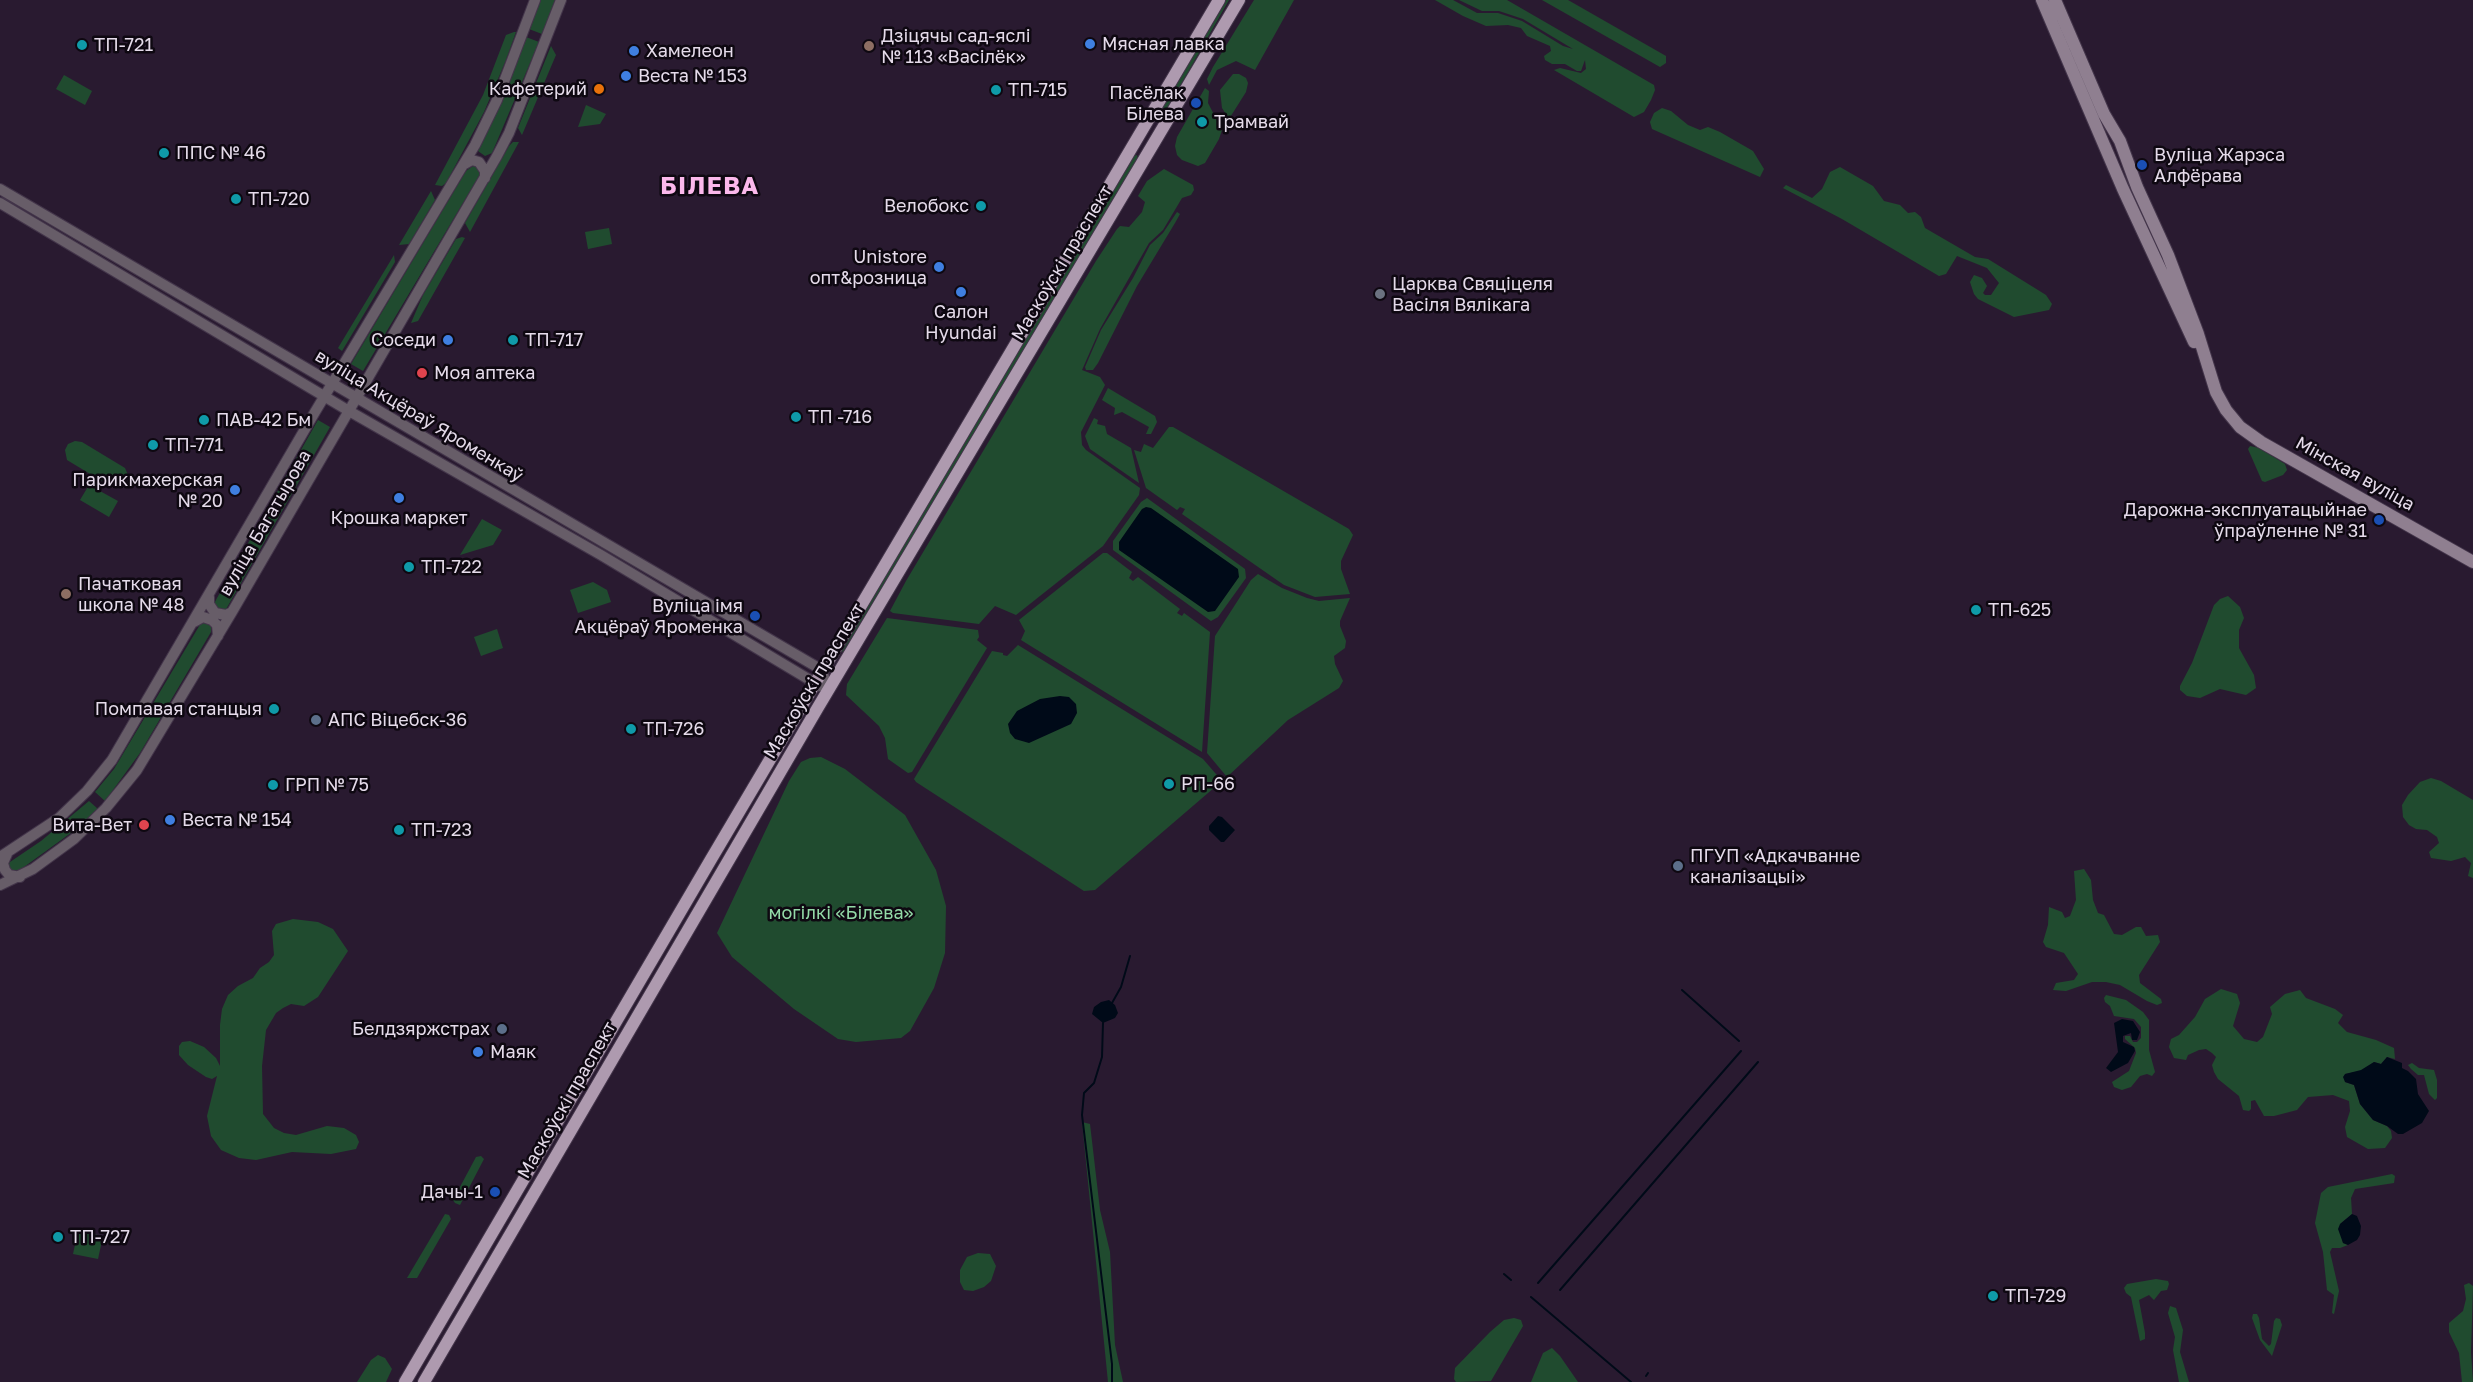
<!DOCTYPE html>
<meta charset="utf-8">
<style>
body{margin:0}
canvas{display:block;background:#291a30}
</style>
<canvas width="2473" height="1382"></canvas>
<script>
const context = document.querySelector('canvas').getContext('2d');
context.lineJoin = 'round';
function fillPath(path, color) { context.fillStyle = color; context.fill(path, 'evenodd'); }
const poly = rows => new Path2D(rows.map(r => 'M' + r).join(''));
function stroke(path, color, width, dash) { context.strokeStyle = color; context.lineWidth = width; context.lineCap = dash ? 'butt' : 'round'; context.setLineDash(dash || []); context.stroke(path); }
function write(font, color, halo, rows, align = 'center') {
  context.font = font + ' "Golos Text",sans-serif'; context.lineWidth = 5; context.setLineDash([]); context.textBaseline = 'middle'; context.strokeStyle = halo; context.fillStyle = color; for (const [text, x, y, turn = 0] of rows) {
    context.save(); context.translate(x, y); context.rotate((+turn || 0) * Math.PI / 180); context.textAlign = isNaN(turn) ? turn : align; if (halo) context.strokeText(text, 0, 0); context.fillText(text, 0, 0); context.restore();
  }
}
fillPath(poly([
 [541,0,555,0,542,34,529,29],
 [1224,0,1229,0,1163,116,1158,118,1157,116],
 [1254,0,1294,0,1255,70,1236,61,1217,70,1209,85,1207,79,1213,67],
 [1435,0,1453,0,1477,13,1498,13,1522,21,1563,46,1573,49,1523,19,1499,11,1482,11,1459,0,1507,0,1654,85,1655,90,1651,100,1644,112,1634,117,1554,70,1560,68,1581,73,1586,69,1585,60,1581,71,1577,71,1565,64,1552,64,1545,60,1544,56,1551,51,1550,46,1527,36,1521,28,1508,25,1486,26,1463,16],
 [1542,0,1568,0,1666,56,1666,63,1660,67],
 [514,32,516,32,506,60,484,112,446,183,442,186,435,185,483,95,506,35],
 [526,37,539,42,492,153,485,156,478,151,480,146],
 [551,46,556,55,522,135,518,128],
 [1233,74,1239,74,1246,78,1248,83,1246,92,1229,119,1222,108,1220,90],
 [64,75,92,91,85,105,56,89],
 [1205,88,1209,91,1208,103,1222,130,1219,139,1205,163,1198,166,1182,160,1177,155,1175,146,1177,137],
 [586,105,606,114,600,124,578,127],
 [1662,108,1671,111,1688,125,1700,130,1708,127,1720,132,1753,151,1764,169,1760,177,1652,129,1650,122,1654,113],
 [513,142,519,142,470,232,465,223,509,146],
 [1137,155,1138,159,843,652,840,650,1133,156],
 [473,166,477,167,480,173,479,176,363,371,351,364,466,171],
 [1840,167,1873,186,1884,201,1900,205,1908,213,1915,212,1921,217,1925,228,1975,257,1988,259,2046,295,2052,304,2049,310,2014,317,1978,299,1974,294,1970,282,1974,275,1982,278,1987,286,1983,293,1985,295,1991,295,1999,283,1987,268,1957,256,1946,274,1939,276,1842,219,1783,188,1786,185,1812,198,1822,189,1830,172],
 [1164,169,1193,185,1194,190,1191,195,1182,198,1163,230,1149,243,1100,329,1082,370,1100,377,1105,385,1081,432,1082,445,1086,450,1140,488,1139,495,1103,546,1016,615,995,606,979,624,893,613,890,611,906,581,1096,261,1117,229,1120,226,1129,227,1142,212,1145,202,1138,196,1147,181],
 [431,191,435,200,409,244,399,245],
 [1177,212,1180,214,1175,223,1137,286,1098,363,1093,370,1086,370,1085,367,1101,330,1133,278,1150,245,1163,233],
 [609,228,612,244,588,249,585,232],
 [462,237,465,238,418,321,411,323,423,295,456,239],
 [394,255,395,262,342,351,338,348],
 [1108,388,1155,416,1157,422,1151,434,1146,434,1149,427,1122,412,1114,415,1115,408,1102,400],
 [1094,418,1098,420,1097,424,1105,426,1107,434,1131,448,1139,483,1090,449,1085,436],
 [318,420,330,427,225,611,221,612,214,604,217,598],
 [1169,427,1173,427,1349,529,1353,535,1341,561,1341,569,1350,594,1315,597,1284,585,1182,514,1185,509,1180,507,1177,510,1146,488,1134,450,1141,452,1144,444,1153,448],
 [75,441,82,442,125,468,128,475,124,485,117,488,110,486,67,460,65,450,68,444],
 [2250,446,2259,448,2285,464,2287,470,2283,475,2265,482,2262,481,2248,449],
 [89,485,118,501,109,517,80,500],
 [1147,498,1245,569,1246,578,1218,617,1211,621,1113,550,1113,541,1141,502],
 [482,519,502,530,493,545,460,555],
 [1103,553,1107,553,1132,572,1129,578,1133,581,1138,577,1180,609,1177,613,1182,616,1184,613,1210,632,1202,752,1021,640,1025,631,1019,620],
 [1258,574,1282,588,1307,598,1319,601,1350,598,1340,621,1340,626,1346,641,1345,648,1334,656,1335,664,1343,681,1339,688,1288,720,1227,777,1207,753,1215,636,1251,580],
 [593,582,607,590,611,602,578,613,570,590],
 [2228,596,2240,607,2244,618,2239,630,2239,648,2254,675,2256,688,2246,695,2220,689,2200,698,2187,696,2180,690,2180,686,2192,663,2214,605,2220,599],
 [887,618,978,630,979,637,977,640,987,648,912,772,908,773,888,759,885,738,879,726,846,695,847,684],
 [204,621,211,625,211,632,140,753,105,801,95,792,114,769,201,623],
 [497,629,503,648,481,656,474,637],
 [1018,645,1203,759,1222,781,1095,890,1084,891,916,782,914,779,992,651,1003,653,1003,655,1007,656],
 [821,757,845,769,905,815,936,870,946,906,945,953,934,988,910,1031,901,1038,856,1042,838,1039,794,1009,732,957,717,933,789,781,801,762,810,758],
 [2431,778,2441,781,2473,800,2473,878,2468,876,2471,863,2465,857,2451,861,2431,858,2429,852,2439,843,2437,837,2427,830,2416,829,2409,825,2403,817,2402,805,2408,795,2420,782],
 [89,801,98,809,75,830,17,872,11,871,8,866,10,862,41,841],
 [2084,869,2091,880,2093,900,2098,913,2104,915,2114,934,2122,935,2136,927,2141,927,2146,936,2158,935,2160,942,2139,975,2140,983,2161,999,2162,1003,2157,1005,2147,1001,2120,985,2106,982,2092,982,2066,991,2053,990,2056,983,2074,980,2078,974,2064,953,2046,947,2043,942,2048,925,2049,907,2062,912,2065,918,2070,916,2076,900,2074,871],
 [293,919,318,922,333,929,348,951,318,997,304,1006,291,1004,283,1008,276,1013,266,1030,262,1066,263,1114,274,1128,284,1133,296,1135,327,1126,344,1128,356,1135,359,1142,356,1149,331,1154,292,1152,256,1160,239,1158,221,1150,211,1136,207,1116,217,1076,212,1079,206,1077,188,1065,179,1055,179,1046,182,1042,190,1041,204,1047,216,1058,220,1066,220,1025,222,1009,228,995,238,986,253,978,260,968,269,962,274,955,272,931,276,924],
 [2221,989,2237,994,2240,1003,2233,1026,2244,1039,2257,1042,2263,1037,2272,1014,2270,1007,2285,994,2300,990,2306,998,2335,1009,2343,1015,2338,1023,2347,1032,2376,1040,2394,1048,2395,1059,2387,1057,2381,1064,2374,1062,2361,1071,2345,1074,2345,1082,2354,1085,2360,1104,2373,1120,2387,1126,2391,1131,2392,1138,2385,1148,2368,1149,2347,1137,2345,1127,2350,1111,2349,1101,2333,1095,2308,1097,2297,1110,2274,1116,2264,1116,2255,1100,2251,1101,2251,1109,2249,1111,2243,1110,2239,1096,2218,1079,2214,1072,2212,1065,2216,1057,2212,1053,2206,1049,2199,1050,2188,1055,2186,1060,2174,1058,2169,1047,2171,1039,2179,1035,2195,1017,2205,999],
 [2106,995,2126,1000,2143,1012,2149,1020,2149,1050,2155,1072,2152,1076,2147,1074,2140,1076,2131,1087,2122,1090,2114,1087,2112,1082,2129,1071,2136,1053,2135,1048,2125,1039,2125,1036,2130,1036,2133,1042,2137,1042,2141,1038,2141,1027,2134,1019,2114,1016,2110,1006,2105,1002,2104,998],
 [2412,1063,2419,1068,2434,1070,2437,1080,2437,1098,2435,1100,2429,1094,2424,1075,2418,1075,2411,1069,2408,1065],
 [1082,1122,1090,1124,1100,1210,1110,1252,1115,1345,1123,1382,1108,1382],
 [481,1156,484,1159,460,1205,455,1203,453,1200,476,1157],
 [2392,1174,2395,1176,2394,1183,2355,1189,2351,1198,2352,1214,2340,1224,2343,1243,2348,1245,2340,1248,2332,1248,2330,1252,2339,1291,2334,1314,2332,1313,2334,1295,2327,1290,2323,1252,2315,1223,2321,1193,2328,1187],
 [445,1214,449,1215,451,1219,417,1278,407,1278],
 [78,1231,103,1236,98,1259,73,1254],
 [978,1253,990,1254,996,1266,991,1281,984,1287,973,1291,964,1290,960,1282,960,1270,967,1257],
 [2156,1279,2168,1281,2169,1284,2167,1290,2161,1291,2154,1300,2149,1295,2139,1300,2145,1333,2145,1339,2140,1341,2131,1297,2126,1293,2124,1288,2127,1284],
 [2469,1283,2473,1286,2471,1352,2473,1382,2462,1382,2459,1353,2449,1332,2449,1323,2463,1311,2466,1299,2464,1285],
 [2170,1306,2176,1308,2183,1330,2180,1352,2189,1382,2179,1382,2173,1350,2175,1337,2168,1313],
 [2253,1314,2257,1314,2259,1318,2262,1339,2269,1346,2271,1344,2274,1321,2276,1318,2280,1319,2282,1325,2272,1356,2260,1340,2252,1318],
 [1514,1318,1521,1320,1523,1326,1491,1381,1456,1382,1454,1379,1455,1368,1490,1332,1504,1320],
 [1552,1348,1560,1356,1578,1382,1531,1382,1543,1353],
 [378,1355,385,1358,392,1369,386,1382,357,1382,371,1360]
]), '#204b2f');
fillPath(poly([
 [1146,507,1151,508,1238,569,1239,577,1215,611,1208,612,1119,550,1119,542,1142,509],
 [1060,696,1069,697,1076,704,1077,713,1071,724,1029,743,1015,739,1010,733,1008,724,1017,711,1040,699],
 [1218,816,1222,817,1235,830,1224,842,1221,842,1209,830,1209,826],
 [1109,1000,1115,1005,1118,1013,1115,1018,1103,1023,1092,1014,1094,1007,1101,1002],
 [2122,1019,2133,1021,2140,1032,2137,1040,2132,1040,2131,1033,2123,1036,2123,1042,2134,1047,2135,1051,2128,1063,2111,1072,2106,1068,2118,1052,2114,1023],
 [2387,1057,2402,1063,2402,1068,2408,1071,2416,1079,2418,1094,2429,1111,2422,1123,2403,1134,2398,1134,2387,1126,2373,1120,2360,1104,2354,1085,2345,1082,2343,1077,2345,1074,2361,1070,2374,1062,2381,1064],
 [2352,1214,2357,1216,2361,1226,2360,1235,2357,1240,2348,1245,2343,1243,2338,1229,2340,1224]
]), '#000a18');
stroke(poly([
 [1682,990,1739,1041],
 [1112,1003,1121,987,1130,956],
 [1103,1023,1102,1057,1094,1083,1084,1093,1082,1115,1112,1364,1112,1382],
 [1504,1274,1511,1280],
 [1538,1283,1741,1051],
 [1560,1290,1758,1062],
 [1531,1297,1631,1382],
 [1646,1376,1648,1373]
]), '#000a18', 2);
const tertiary = poly([
 [463,165,472,160,479,162,485,171,485,178],
 [0,189,822,670,828,691],
 [0,203,349,411,601,555,820,686],
 [209,597,209,604,215,613,226,615,232,612],
 [194,622,203,617,212,620,217,625,218,636],
 [7,854,3,863,5,870,9,875,20,877],
 [0,857,59,818,87,791,112,760,315,412,475,145,497,100,535,0],
 [0,885,33,869,74,839,106,808,137,770,232,612,497,156,509,133,561,0]
]);
const secondary = poly([
 [2042,0,2123,189,2194,342],
 [2055,0,2104,114,2120,141,2137,187,2168,255,2198,334,2216,392,2226,410,2240,427,2261,442,2473,562]
]);
const primary = poly([
 [405,1382,710,861,1219,0],
 [424,1382,817,709,1239,0]
]);
stroke(tertiary, '#43354a', 12);
stroke(secondary, '#43354a', 14);
stroke(primary, '#43354a', 14);
stroke(tertiary, '#675d68', 10);
stroke(secondary, '#8f7f90', 12);
stroke(primary, '#ae9aaf', 12);
for (const [x, y, r, color] of [
 [1090,44,6,"#3f7fe0"],
 [82,45,6,"#0f9aa8"],
 [869,46,6,"#8d6e63"],
 [634,51,6,"#3f7fe0"],
 [626,76,6,"#3f7fe0"],
 [599,89,6,"#e8710a"],
 [996,90,6,"#0f9aa8"],
 [1196,103,6,"#1a4fb4"],
 [1202,122,6,"#0f9aa8"],
 [164,153,6,"#0f9aa8"],
 [2142,165,6,"#1a4fb4"],
 [236,199,6,"#0f9aa8"],
 [981,206,6,"#0f9aa8"],
 [939,267,6,"#3f7fe0"],
 [961,292,6,"#3f7fe0"],
 [1380,294,6,"#6b7280"],
 [448,340,6,"#3f7fe0"],
 [513,340,6,"#0f9aa8"],
 [422,373,6,"#e0444e"],
 [796,417,6,"#0f9aa8"],
 [204,420,6,"#0f9aa8"],
 [153,445,6,"#0f9aa8"],
 [235,490,6,"#3f7fe0"],
 [399,498,6,"#3f7fe0"],
 [2379,520,6,"#1a4fb4"],
 [409,567,6,"#0f9aa8"],
 [66,594,6,"#8d6e63"],
 [1976,610,6,"#0f9aa8"],
 [755,616,6,"#1a4fb4"],
 [274,709,6,"#0f9aa8"],
 [316,720,6,"#5c6f8a"],
 [631,729,6,"#0f9aa8"],
 [1169,784,6,"#0f9aa8"],
 [273,785,6,"#0f9aa8"],
 [170,820,6,"#3f7fe0"],
 [144,825,6,"#e0444e"],
 [399,830,6,"#0f9aa8"],
 [1678,866,6,"#5c6f8a"],
 [502,1029,6,"#5c6f8a"],
 [478,1052,6,"#3f7fe0"],
 [495,1192,6,"#1a4fb4"],
 [58,1237,6,"#0f9aa8"],
 [1993,1296,6,"#0f9aa8"]
]) { const dot = new Path2D(); dot.arc(x, y, r, 0, 2 * Math.PI); context.fillStyle = color; context.fill(dot); stroke(dot, '#0e0811', 2); }
write('18px', '#e5dbea', '#0e0811', [
 ["Дзіцячы сад-яслі",881,36],
 ["№ 113 «Васілёк»",881,57],
 ["Мясная лавка",1102,44],
 ["ТП-721",94,45],
 ["Хамелеон",646,51],
 ["Веста № 153",638,76],
 ["Кафетерий",587,89,"right"],
 ["ТП-715",1008,90],
 ["Пасёлак",1184,93,"right"],
 ["Білева",1184,114,"right"],
 ["Трамвай",1214,122],
 ["ППС № 46",176,153],
 ["Вуліца Жарэса",2154,155],
 ["Алфёрава",2154,176],
 ["ТП-720",248,199],
 ["Велобокс",969,206,"right"],
 ["Unistore",927,257,"right"],
 ["опт&розница",927,278,"right"],
 ["Царква Свяціцеля",1392,284],
 ["Васіля Вялікага",1392,305],
 ["Салон",961,312,"center"],
 ["Hyundai",961,333,"center"],
 ["Соседи",436,340,"right"],
 ["ТП-717",525,340],
 ["Моя аптека",434,373],
 ["ТП -716",808,417],
 ["ПАВ-42 Бм",216,420],
 ["ТП-771",165,445],
 ["Парикмахерская",223,480,"right"],
 ["№ 20",223,501,"right"],
 ["Дарожна-эксплуатацыйнае",2367,510,"right"],
 ["ўпраўленне № 31",2367,531,"right"],
 ["Крошка маркет",399,518,"center"],
 ["ТП-722",421,567],
 ["Пачатковая",78,584],
 ["школа № 48",78,605],
 ["Вуліца імя",743,606,"right"],
 ["Акцёраў Яроменка",743,627,"right"],
 ["ТП-625",1988,610],
 ["Помпавая станцыя",262,709,"right"],
 ["АПС Віцебск-36",328,720],
 ["ТП-726",643,729],
 ["РП-66",1181,784],
 ["ГРП № 75",285,785],
 ["Веста № 154",182,820],
 ["Вита-Вет",132,825,"right"],
 ["ТП-723",411,830],
 ["ПГУП «Адкачванне",1690,856],
 ["каналізацыі»",1690,877],
 ["Белдзяржстрах",490,1029,"right"],
 ["Маяк",490,1052],
 ["Дачы-1",483,1192,"right"],
 ["ТП-727",70,1237],
 ["ТП-729",2005,1296]
], 'left');
write('18px', '#e5dbea', '#0e0811', [
 ["Маскоўскі праспект",1062,263,-59],
 ["вуліца Акцёраў Яроменкаў",419,416,31],
 ["Мінская вуліца",2355,474,29],
 ["вуліца Багатырова",265,523,-60],
 ["Маскоўскі праспект",814,681,-59],
 ["Маскоўскі праспект",567,1100,-60]
]);
write('18px', '#93daa7', '#0e0811', [
 ["могілкі «Білева»",841,913]
]);
context.letterSpacing = '1.5px';
write('bold 24px', '#fbb8eb', '#0e0811', [
 ["БІЛЕВА",710,186]
]);
context.letterSpacing = '0px';
</script>
